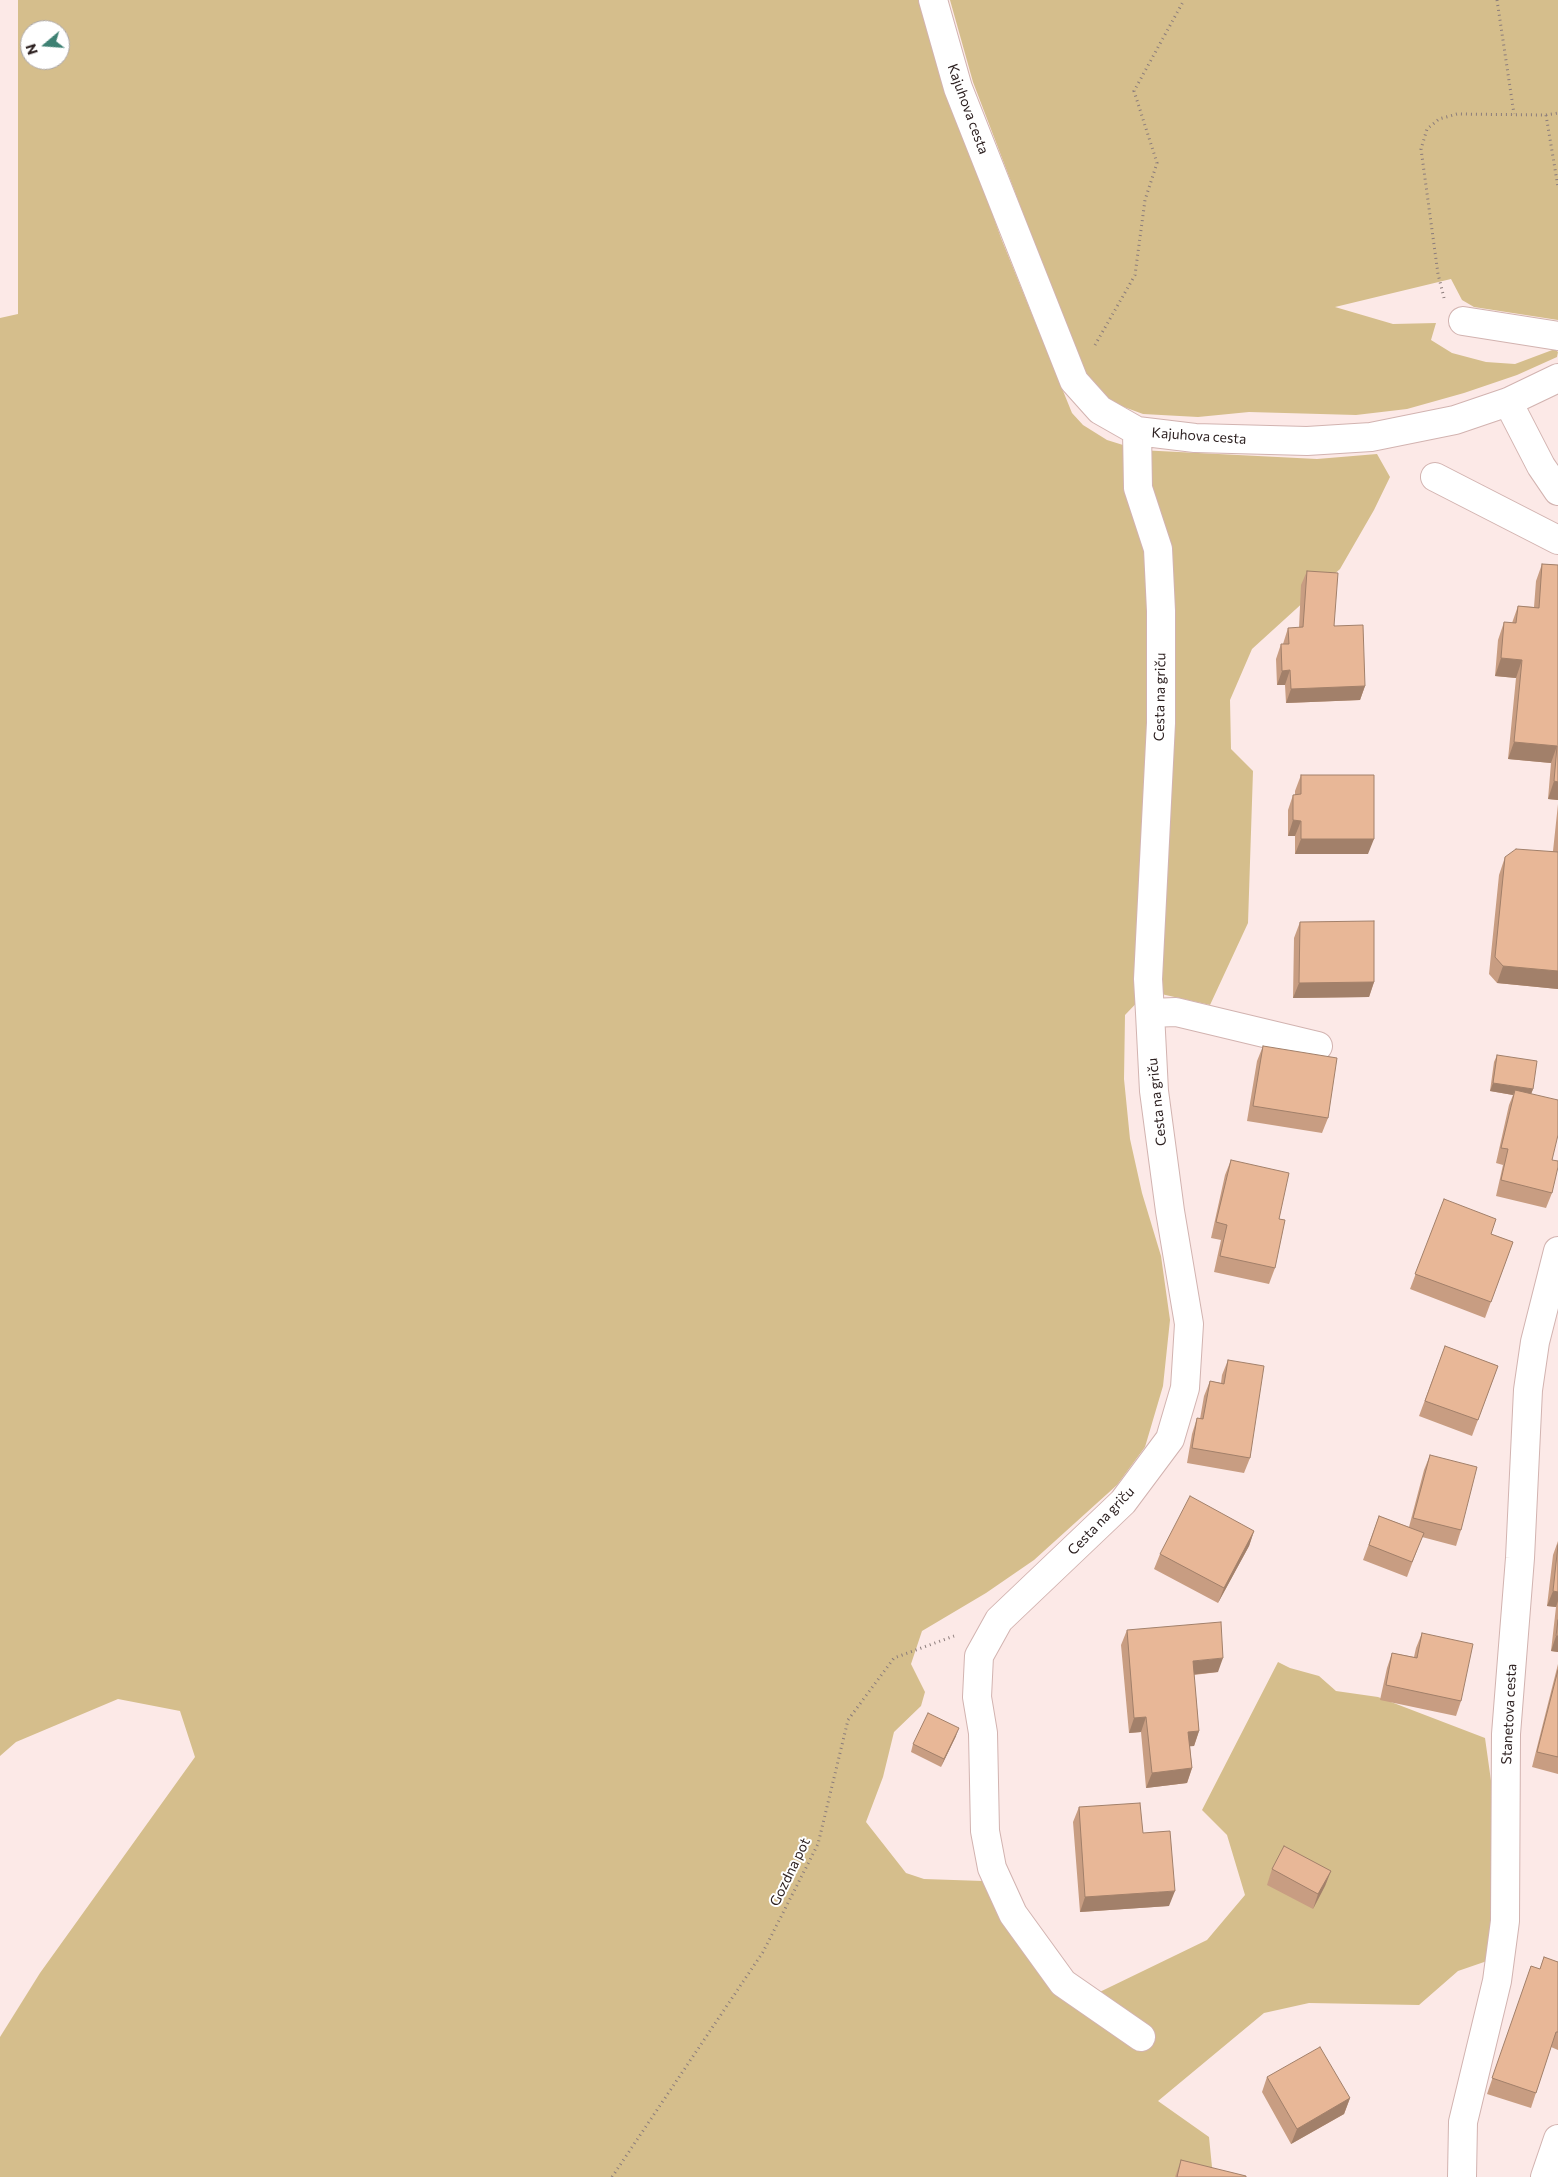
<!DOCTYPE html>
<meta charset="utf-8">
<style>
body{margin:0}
#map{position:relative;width:1558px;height:2177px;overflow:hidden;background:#fce9e7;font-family:Commissioner,sans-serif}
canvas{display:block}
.north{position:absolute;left:20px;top:20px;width:50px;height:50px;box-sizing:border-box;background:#fff;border:1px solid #aba6a6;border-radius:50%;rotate:252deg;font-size:14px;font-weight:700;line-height:20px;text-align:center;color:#2d2121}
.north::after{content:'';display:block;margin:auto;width:18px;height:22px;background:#3e8173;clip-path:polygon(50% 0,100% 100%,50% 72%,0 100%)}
</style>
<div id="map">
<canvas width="1558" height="2177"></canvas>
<div class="north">N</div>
</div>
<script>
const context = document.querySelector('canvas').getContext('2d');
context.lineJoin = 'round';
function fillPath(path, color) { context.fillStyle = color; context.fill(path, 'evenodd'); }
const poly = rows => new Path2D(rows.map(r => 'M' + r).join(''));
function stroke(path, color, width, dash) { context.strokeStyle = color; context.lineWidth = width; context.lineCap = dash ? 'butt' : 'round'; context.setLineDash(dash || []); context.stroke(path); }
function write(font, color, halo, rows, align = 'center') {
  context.font = font + ' Commissioner,sans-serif'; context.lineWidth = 4; context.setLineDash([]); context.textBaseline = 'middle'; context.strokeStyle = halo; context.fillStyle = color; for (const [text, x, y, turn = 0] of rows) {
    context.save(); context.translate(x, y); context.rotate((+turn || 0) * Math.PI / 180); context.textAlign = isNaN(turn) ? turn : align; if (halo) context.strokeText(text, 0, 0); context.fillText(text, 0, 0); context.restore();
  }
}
fillPath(poly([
 [18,0,923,0,950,94,1001,238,1072,413,1083,425,1107,440,1139,450,1317,459,1377,454,1390,477,1374,510,1340,569,1252,649,1230,700,1231,749,1253,771,1248,923,1210,1005,1148,991,1125,1015,1124,1079,1130,1139,1142,1193,1161,1256,1170,1320,1163,1386,1145,1447,1117,1485,1034,1560,986,1593,922,1631,911,1664,925,1692,921,1706,894,1732,883,1777,866,1822,906,1873,924,1879,983,1881,1079,2002,1207,1940,1245,1895,1227,1835,1202,1810,1278,1662,1290,1668,1319,1676,1336,1691,1378,1697,1485,1738,1493,1795,1497,1874,1487,1961,1458,1971,1419,2005,1309,2003,1264,2013,1158,2101,1209,2137,1213,2177,0,2177,0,2037,40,1973,195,1757,180,1711,118,1699,16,1742,0,1756,0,318,18,314],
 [30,30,60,30,60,60,30,60],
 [950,0,1558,0,1558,320,1474,307,1462,300,1451,279,1335,307,1393,324,1436,323,1431,340,1452,353,1486,362,1515,364,1555,349,1558,352,1557,357,1517,375,1464,393,1407,409,1356,415,1249,412,1198,417,1143,414,1105,400,1081,373,1026,221,973,82]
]), '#d5be8c');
const minor = poly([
 [933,0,958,88,1074,381,1100,410,1137,431,1195,438,1307,441,1371,437,1455,420,1508,402,1558,378],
 [1463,321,1558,336],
 [1508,402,1541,466,1558,491],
 [1137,431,1138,488,1158,549,1161,611,1161,723,1148,979,1150,1013,1154,1091,1170,1211,1189,1324,1185,1388,1170,1439,1123,1502,999,1620,979,1656,977,1697,983,1733,985,1831,992,1868,1013,1914,1063,1983,1141,2037],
 [1435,477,1558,540],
 [1150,1013,1176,1012,1318,1046],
 [1462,2177,1463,2122,1497,1981,1505,1921,1506,1734,1520,1558,1528,1390,1535,1342,1558,1251],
 [1545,2177,1558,2139]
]);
stroke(minor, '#d2b3b0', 30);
stroke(poly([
 [1497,0,1514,114],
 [1546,115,1558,187],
 [1444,298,1438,274,1421,149,1427,129,1439,119,1457,114,1546,115,1558,113],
 [1095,345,1135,275,1145,200,1157,163,1134,91,1184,0],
 [612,2177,763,1952,818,1844,848,1720,894,1658,954,1636]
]), '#8b7c7b', 3, [1, 4]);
stroke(minor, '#fff', 28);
fillPath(poly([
 [1542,564,1558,565,1558,800,1548,799,1551,763,1508,759,1516,678,1495,676,1498,640,1504,622,1512,623,1518,606,1534,607,1536,581],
 [1307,571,1365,686,1360,700,1286,703,1285,685,1277,685,1276,659,1281,644,1283,644,1288,628,1299,628,1301,585],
 [1301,775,1368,854,1295,854,1295,836,1288,836,1288,810,1293,795,1295,795,1295,791],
 [1558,804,1558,989,1497,983,1489,974,1499,875,1505,857,1553,851],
 [1300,922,1374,982,1369,997,1293,998,1294,938],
 [1263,1046,1328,1118,1322,1133,1247,1121,1257,1061],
 [1497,1055,1533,1089,1531,1094,1552,1160,1552,1193,1546,1208,1496,1196,1503,1165,1496,1163,1509,1105,1513,1095,1490,1091,1494,1062],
 [1231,1160,1279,1219,1275,1268,1269,1284,1214,1272,1221,1240,1211,1238,1225,1175],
 [1444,1199,1491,1234,1513,1242,1485,1318,1410,1289],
 [1445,1346,1498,1366,1472,1436,1419,1416],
 [1228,1360,1250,1458,1244,1473,1187,1463,1192,1434,1197,1418,1200,1419,1204,1396,1210,1381,1221,1383,1222,1375],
 [1430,1455,1461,1530,1456,1546,1422,1537,1407,1577,1363,1560,1379,1516,1409,1527,1424,1470],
 [1254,1531,1249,1546,1218,1603,1154,1569,1160,1554],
 [1558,1541,1558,1652,1551,1651,1556,1607,1547,1606,1553,1555],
 [1127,1630,1218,1672,1194,1675,1199,1731,1194,1746,1190,1746,1192,1768,1187,1783,1146,1788,1141,1732,1129,1733,1121,1645],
 [1422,1633,1461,1701,1456,1716,1380,1700,1387,1668,1392,1653,1414,1657,1416,1648],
 [1558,1664,1558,1774,1532,1767],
 [956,1736,941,1767,911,1752,913,1744],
 [1079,1807,1169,1906,1080,1912,1073,1822],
 [1272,1869,1331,1871,1325,1886,1313,1909,1267,1885],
 [1544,1957,1558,1962,1558,2050,1551,2047,1531,2108,1487,2094,1531,1966,1540,1969],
 [1267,2077,1350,2098,1344,2114,1291,2144,1262,2092],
 [1181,2160,1246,2177,1175,2177]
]), '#c89d82');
fillPath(poly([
 [1501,658,1522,660,1516,678,1495,676],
 [1290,670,1285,685,1277,685,1282,671],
 [1365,686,1360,700,1286,703,1291,689],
 [1514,742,1557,746,1551,763,1508,759],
 [1554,781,1558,782,1558,800,1548,799],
 [1293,820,1301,821,1295,836,1288,836],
 [1301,839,1374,839,1368,854,1295,854],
 [1503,966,1558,971,1558,989,1497,983],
 [1374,982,1369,997,1293,998,1299,983],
 [1493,1083,1533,1089,1530,1097,1515,1090,1513,1095,1490,1091],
 [1254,1531,1249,1546,1218,1603,1224,1588],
 [1553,1591,1558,1592,1558,1601,1556,1607,1547,1606],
 [1556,1636,1558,1636,1558,1652,1551,1651],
 [1223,1658,1218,1672,1188,1675,1193,1661],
 [1146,1717,1141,1732,1129,1733,1134,1718],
 [959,1728,956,1736,941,1767,944,1759],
 [1199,1731,1194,1746,1183,1747,1188,1732],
 [1192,1768,1187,1783,1146,1788,1152,1773],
 [1331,1871,1325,1886,1313,1909,1318,1894],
 [1175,1891,1169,1906,1080,1912,1085,1897],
 [1350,2098,1344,2114,1291,2144,1297,2129]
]), '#a2806a');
const building = poly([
 [1542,564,1558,565,1558,782,1554,781,1557,746,1514,742,1522,660,1501,658,1504,622,1516,623,1518,606,1539,608,1542,564],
 [1307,571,1338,573,1334,626,1363,625,1365,686,1291,689,1290,670,1282,671,1281,644,1289,644,1288,628,1303,627,1307,571],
 [1301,775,1374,775,1374,839,1301,839,1301,821,1293,820,1293,795,1301,794,1301,775],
 [1516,849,1558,852,1558,971,1503,966,1495,957,1505,857,1516,849],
 [1374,921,1374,982,1299,983,1300,922,1374,921],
 [1263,1046,1337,1058,1328,1118,1253,1106,1263,1046],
 [1497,1055,1537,1061,1533,1089,1493,1083,1497,1055],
 [1515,1090,1558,1100,1558,1135,1552,1160,1558,1161,1558,1167,1552,1193,1501,1180,1508,1149,1501,1148,1515,1090],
 [1231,1160,1289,1173,1279,1219,1285,1220,1275,1268,1220,1256,1227,1225,1216,1222,1231,1160],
 [1444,1199,1496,1219,1491,1234,1513,1242,1491,1302,1415,1274,1444,1199],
 [1445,1346,1498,1366,1478,1420,1425,1401,1445,1346],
 [1228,1360,1264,1366,1250,1458,1192,1448,1197,1418,1203,1419,1210,1381,1224,1384,1228,1360],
 [1430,1455,1477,1467,1461,1530,1413,1518,1430,1455],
 [1190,1496,1254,1531,1224,1588,1160,1554,1190,1496],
 [1379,1516,1424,1533,1412,1562,1369,1545,1379,1516],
 [1558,1545,1558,1592,1553,1591,1558,1545],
 [1558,1620,1558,1636,1556,1636,1558,1620],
 [1221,1622,1223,1658,1193,1661,1199,1731,1188,1732,1192,1768,1152,1773,1146,1717,1134,1718,1127,1630,1221,1622],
 [1422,1633,1473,1644,1461,1701,1386,1685,1392,1653,1417,1658,1422,1633],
 [1558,1670,1558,1757,1537,1752,1558,1670],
 [928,1713,959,1728,944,1759,913,1744,928,1713],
 [1140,1803,1143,1833,1170,1831,1175,1891,1085,1897,1079,1807,1140,1803],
 [1284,1846,1331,1871,1318,1894,1272,1869,1284,1846],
 [1544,1957,1558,1962,1558,2032,1556,2032,1536,2093,1492,2078,1531,1966,1540,1969,1544,1957],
 [1320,2047,1350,2098,1297,2129,1267,2077,1320,2047],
 [1181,2160,1246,2176,1246,2177,1177,2177,1181,2160]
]);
fillPath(building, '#e8b797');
stroke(building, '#a2806a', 1);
write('14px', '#2d2121', '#fff', [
 ["Kajuhova cesta",968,109,70],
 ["Kajuhova cesta",1199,436,4],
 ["Cesta na griču",1160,697,-89],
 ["Cesta na griču",1157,1102,-96],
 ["Cesta na griču",1101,1521,-46],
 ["Stanetova cesta",1509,1714,-87],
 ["Gozdna pot",790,1872,-64]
]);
</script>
